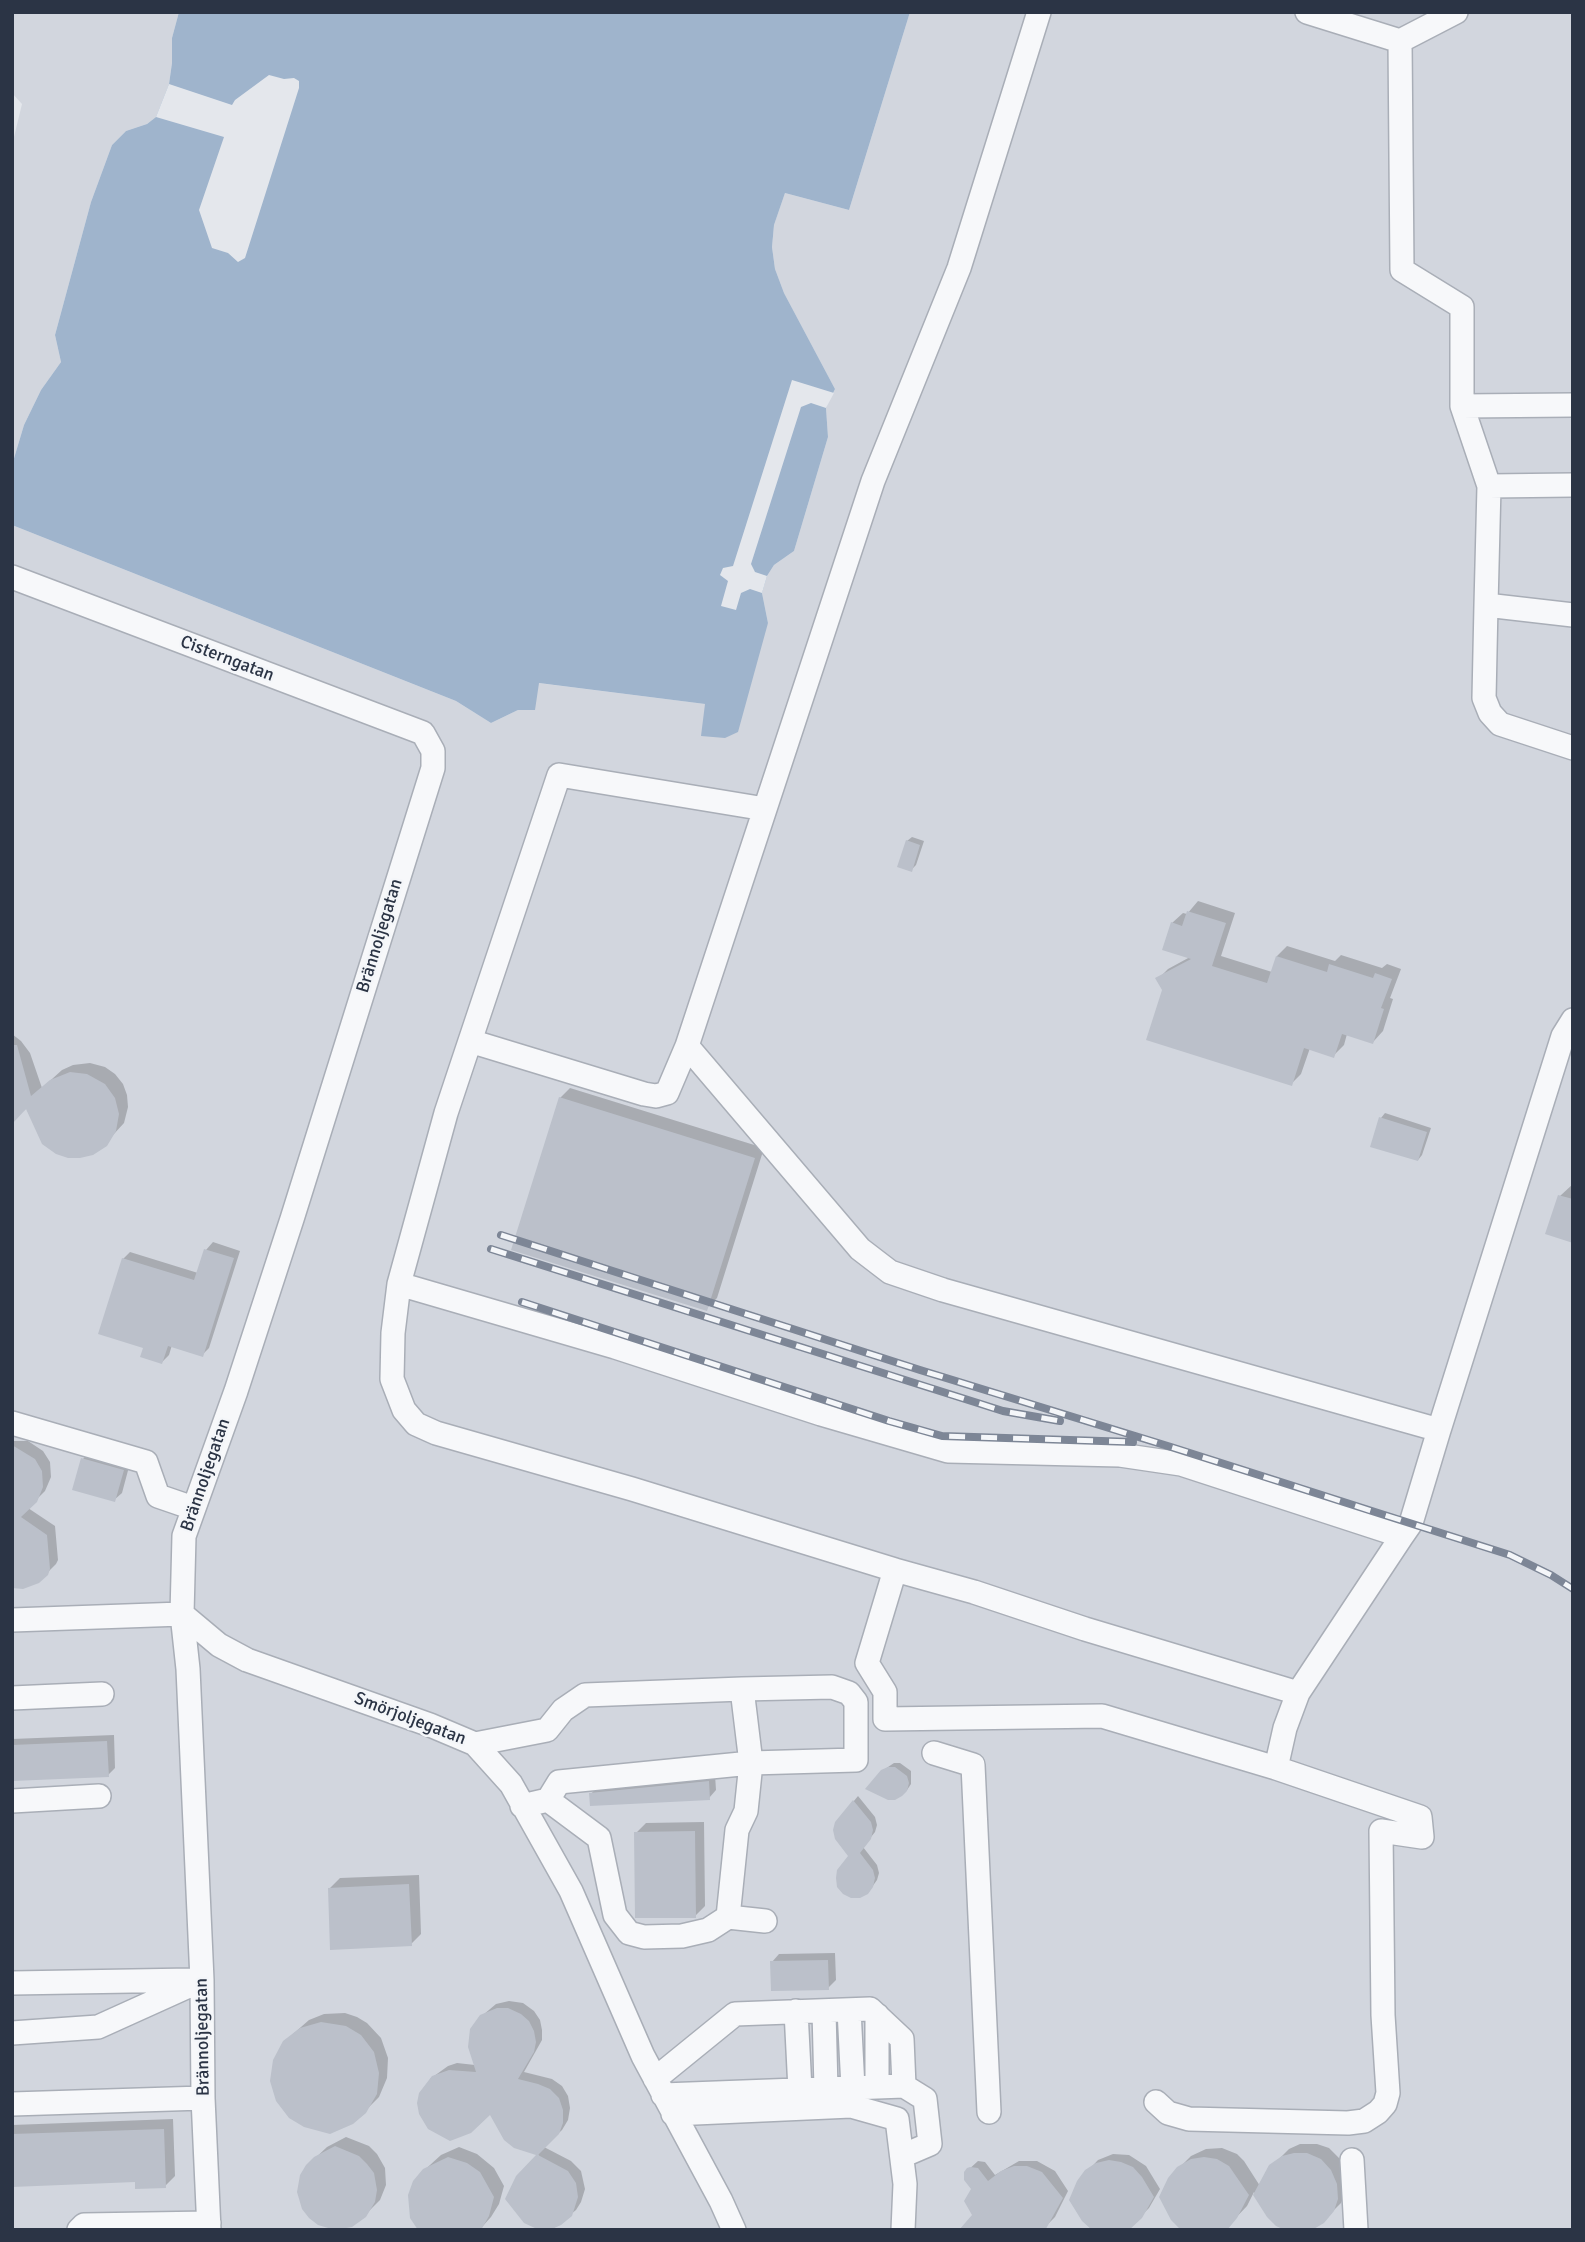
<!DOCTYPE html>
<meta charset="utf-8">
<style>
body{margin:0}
#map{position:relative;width:1585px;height:2242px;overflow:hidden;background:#e4e7ec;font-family:Signika,sans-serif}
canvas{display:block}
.frame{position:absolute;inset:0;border:14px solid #2b3445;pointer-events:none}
</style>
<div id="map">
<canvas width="1585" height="2242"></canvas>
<div class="frame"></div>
</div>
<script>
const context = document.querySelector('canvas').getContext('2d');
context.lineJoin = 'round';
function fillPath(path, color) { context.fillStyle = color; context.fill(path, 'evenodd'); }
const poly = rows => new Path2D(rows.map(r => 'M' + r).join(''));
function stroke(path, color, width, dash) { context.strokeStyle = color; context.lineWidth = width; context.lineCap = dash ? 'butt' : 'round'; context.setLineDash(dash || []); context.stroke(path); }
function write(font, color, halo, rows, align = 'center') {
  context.font = font + ' Signika,sans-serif'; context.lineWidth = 5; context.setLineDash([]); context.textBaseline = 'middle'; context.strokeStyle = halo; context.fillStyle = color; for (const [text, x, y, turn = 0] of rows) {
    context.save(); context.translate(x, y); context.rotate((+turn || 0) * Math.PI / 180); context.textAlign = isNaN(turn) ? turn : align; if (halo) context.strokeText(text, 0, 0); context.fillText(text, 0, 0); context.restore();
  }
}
fillPath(poly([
 [12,12,179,12,172,38,172,63,169,84,156,117,147,124,126,131,112,145,91,202,55,335,61,362,41,390,24,425,12,465,12,145,22,104,12,93],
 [910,12,1573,12,1573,2230,12,2230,12,525,456,701,491,723,518,710,538,683,705,704,768,623,762,593,767,576,774,565,794,551,828,437,826,408,835,389,784,293,775,269,772,247,774,225,785,193,849,210]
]), '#d2d6de');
fillPath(poly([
 [179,12,910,12,849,210,785,193,774,225,772,247,775,269,784,293,835,389,826,408,828,437,794,551,774,565,767,576,762,593,768,623,738,732,725,738,701,736,705,704,539,683,535,710,518,710,491,723,456,701,12,525,12,465,24,425,41,390,61,362,55,335,91,202,112,145,126,131,147,124,156,117,169,84,172,63,172,38]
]), '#9fb4cc');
fillPath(poly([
 [269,75,284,79,294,78,299,81,299,88,245,258,238,262,228,253,212,248,199,210,224,137,156,117,169,84,232,105,235,100],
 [792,380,834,393,826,408,811,403,801,407,751,564,755,572,767,576,762,593,750,589,741,593,736,610,721,606,728,581,720,575,723,568,733,566]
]), '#e4e7ec');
fillPath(poly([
 [912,837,924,841,916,865,911,870,907,841],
 [1198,901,1235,913,1221,956,1272,972,1277,956,1287,946,1335,961,1341,955,1382,968,1387,964,1401,969,1390,998,1393,999,1383,1031,1373,1042,1347,1034,1344,1045,1333,1056,1310,1048,1301,1074,1291,1084,1163,990,1158,979,1168,969,1190,957,1172,923,1183,913,1187,914],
 [12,1034,21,1041,30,1053,42,1088,62,1070,73,1065,90,1063,105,1067,115,1074,123,1084,127,1095,128,1107,124,1123,102,1147,27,1108,12,1120],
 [570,1088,764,1148,717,1298,706,1309,560,1098],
 [1385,1113,1431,1128,1422,1155,1418,1160,1381,1118],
 [1573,1184,1573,1242,1560,1196],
 [213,1242,240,1251,209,1348,202,1355,172,1345,169,1355,162,1362,145,1347,123,1259,130,1252,198,1273,206,1250],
 [12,1441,28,1441,43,1451,50,1462,51,1477,45,1491,28,1508,55,1526,58,1560,56,1564,38,1582,12,1586],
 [90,1451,130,1463,122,1493,114,1500,83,1459],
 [114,1735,115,1768,108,1775,12,1780,12,1739],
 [894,1763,900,1763,911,1771,911,1784,907,1790,882,1771],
 [715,1775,716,1790,709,1798,591,1794,598,1786],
 [858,1796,875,1817,877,1825,875,1832,863,1847,877,1865,879,1873,877,1880,872,1887,851,1856,836,1823],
 [704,1822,705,1906,695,1916,636,1833,646,1823],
 [419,1875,421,1934,411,1944,329,1889,340,1878],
 [835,1953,836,1980,828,1988,772,1962,779,1954],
 [509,2001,523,2003,534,2011,540,2020,542,2030,542,2040,524,2072,552,2079,562,2086,568,2096,570,2108,568,2120,562,2130,544,2147,571,2161,581,2171,585,2189,581,2202,576,2210,551,2230,542,2230,529,2224,518,2177,539,2155,515,2146,491,2112,430,2079,448,2066,457,2063,475,2065,483,2015,496,2004],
 [345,2013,357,2017,367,2023,381,2038,388,2058,387,2078,379,2097,368,2108,293,2034,309,2020,324,2014],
 [173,2119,175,2176,165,2186,136,2180,12,2185,12,2125],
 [346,2137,369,2146,377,2154,385,2168,386,2185,380,2200,361,2219,307,2166,327,2147],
 [1300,2144,1317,2144,1329,2148,1341,2160,1347,2188,1341,2203,1321,2223,1268,2216,1254,2192,1247,2206,1227,2227,1180,2167,1191,2156,1206,2149,1222,2148,1237,2154,1244,2161,1260,2186,1266,2172,1289,2149],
 [459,2147,477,2154,494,2168,504,2186,499,2204,491,2217,481,2228,419,2175,441,2155],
 [1113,2154,1129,2155,1146,2166,1160,2189,1149,2208,1129,2228,1081,2178,1098,2160],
 [978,2161,985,2162,995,2175,1019,2161,1037,2161,1055,2171,1068,2191,1055,2217,1048,2224,974,2215,973,2189,966,2172]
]), '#0003');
fillPath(poly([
 [906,840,920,845,912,872,897,867],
 [1187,911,1226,923,1212,966,1267,983,1276,956,1327,972,1329,964,1373,978,1375,973,1392,979,1381,1008,1384,1009,1373,1044,1342,1034,1334,1058,1304,1048,1292,1086,1146,1040,1162,990,1155,978,1191,959,1162,950,1171,922,1182,926],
 [12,1045,17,1045,31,1096,50,1080,70,1072,87,1074,105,1084,115,1098,119,1114,116,1131,107,1146,93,1155,80,1158,68,1158,56,1154,42,1144,26,1109,12,1124],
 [559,1097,755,1158,707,1311,511,1250],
 [1379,1117,1427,1132,1418,1161,1370,1147],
 [1558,1195,1573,1199,1573,1243,1545,1234],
 [204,1249,234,1258,203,1357,168,1346,162,1364,140,1357,143,1348,98,1334,122,1258,194,1280],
 [12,1445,35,1459,42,1471,43,1487,37,1502,21,1517,47,1535,50,1569,48,1575,39,1583,23,1589,12,1588],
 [81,1458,124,1470,115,1502,72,1490],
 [107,1741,109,1777,12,1781,12,1745],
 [888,1767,895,1767,907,1776,909,1783,907,1791,902,1796,895,1800,888,1800,865,1789,881,1770],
 [709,1781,710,1800,590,1806,589,1793],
 [853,1800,871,1822,873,1830,871,1839,860,1853,873,1870,875,1878,873,1887,868,1894,860,1898,851,1898,843,1894,837,1887,836,1878,837,1870,848,1856,835,1839,833,1830,835,1822],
 [695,1831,696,1918,635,1918,634,1832],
 [409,1884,412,1946,330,1950,328,1888],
 [828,1960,829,1990,771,1991,770,1961],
 [497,2008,508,2008,521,2014,529,2021,534,2031,536,2042,534,2052,518,2079,538,2084,550,2089,559,2098,563,2110,563,2123,559,2134,538,2155,568,2171,576,2183,578,2197,572,2216,561,2225,552,2229,537,2229,524,2223,505,2199,516,2176,536,2155,514,2148,504,2140,490,2115,471,2133,450,2141,428,2129,419,2114,417,2103,419,2093,432,2076,449,2070,476,2072,468,2047,470,2029,480,2015],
 [321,2022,346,2026,361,2035,374,2052,379,2073,377,2094,366,2113,353,2124,330,2134,304,2127,289,2118,276,2101,270,2081,273,2060,283,2041,300,2028],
 [164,2129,166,2188,135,2189,135,2182,12,2187,12,2134],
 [335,2146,359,2156,367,2164,374,2173,377,2190,375,2202,366,2217,352,2227,335,2230,318,2225,309,2218,302,2209,297,2192,300,2175,306,2165,314,2157],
 [1294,2153,1307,2153,1321,2159,1331,2170,1337,2184,1338,2199,1334,2211,1324,2223,1312,2230,1285,2230,1276,2226,1267,2217,1253,2195,1269,2165,1282,2156],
 [448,2157,467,2163,480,2172,494,2197,489,2216,481,2230,418,2230,410,2218,408,2195,413,2181,423,2169],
 [1204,2157,1217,2159,1229,2166,1249,2195,1237,2218,1227,2230,1181,2230,1171,2220,1159,2197,1168,2178,1177,2167,1191,2159],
 [1109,2160,1121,2162,1133,2167,1142,2177,1154,2197,1142,2218,1129,2230,1092,2230,1082,2221,1069,2200,1077,2181,1085,2170,1096,2163],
 [1014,2166,1027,2166,1042,2172,1063,2198,1047,2227,1045,2230,959,2230,972,2215,964,2201,971,2189,964,2180,964,2172,967,2168,970,2167,978,2168,988,2181,1001,2171]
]), '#bbc0ca');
const minor = poly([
 [1039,12,959,268,873,481,687,1046,860,1249,890,1272,943,1290,1439,1430,1563,1036,1573,1020],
 [1307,12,1400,41],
 [1456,12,1400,41,1402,270,1462,307,1462,406,1573,405],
 [1462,406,1489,486,1486,605],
 [1489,486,1573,485],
 [12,577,423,733,433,751,433,768,292,1219,236,1391,184,1536,182,1614,188,1669,202,1980,203,2098,209,2230],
 [1573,615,1486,605,1484,698,1490,713,1500,724,1573,748],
 [470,1041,559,775,765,809],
 [687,1046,667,1093,656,1096,644,1094,470,1041,446,1113,399,1284,615,1347,821,1414,948,1451,1120,1455,1181,1464,1402,1536,1411,1523,1439,1430],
 [399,1284,393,1333,392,1379,404,1410,416,1424,436,1433,632,1489,895,1570],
 [12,1423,146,1462,158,1496,193,1508],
 [12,1620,182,1614,219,1645,247,1660,430,1725,475,1744,511,1784,571,1891,643,2056,721,2201,734,2230],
 [12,1698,102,1694],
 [475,1744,547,1730,563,1710,585,1695,742,1689,751,1763,856,1760,856,1702,849,1693,832,1687,742,1689],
 [934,1753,973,1765,989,2112],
 [1276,1768,1102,1716,885,1719,885,1692,867,1663,895,1570,974,1592,1085,1629,1298,1693],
 [12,1801,99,1796],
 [522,1806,548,1800,599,1838,615,1915,629,1933,644,1937,682,1936,708,1930,728,1917,737,1830,746,1811,751,1763,559,1782,548,1800],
 [728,1917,765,1921],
 [12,1983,192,1980],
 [849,2010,853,2088],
 [796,2011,800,2090],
 [824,2011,826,2089],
 [12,2033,98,2027,202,1980],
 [655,2079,735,2014,870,2009,902,2039,904,2086,925,2099,930,2144,902,2156],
 [877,2087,877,2015],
 [663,2095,904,2086],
 [1156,2102,1168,2113,1189,2119,1348,2123,1364,2121,1378,2112,1385,2104,1388,2093,1383,2015,1381,1831,1422,1837,1420,1817,1276,1768,1285,1728,1298,1693,1402,1536],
 [12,2104,203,2098],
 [673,2114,851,2106,897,2119,905,2184,903,2230],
 [1352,2160,1356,2230],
 [79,2230,84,2225,209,2223]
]);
stroke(minor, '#a9aeb7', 26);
stroke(minor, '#f7f8fa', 23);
const rail = poly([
 [501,1235,920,1370,1171,1447,1510,1555,1551,1575,1573,1589],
 [491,1249,1003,1411,1060,1421],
 [522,1302,889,1421,942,1436,1133,1442]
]);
stroke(rail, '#7d8696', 8);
stroke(rail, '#f4f6f9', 5, [16]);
write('18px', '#2b3445', '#f4f6f9', [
 ["Cisterngatan",227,659,21],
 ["Brännoljegatan",380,936,-73],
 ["Brännoljegatan",206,1475,-71],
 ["Smörjoljegatan",410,1719,21],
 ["Brännoljegatan",203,2037,-91]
]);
</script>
